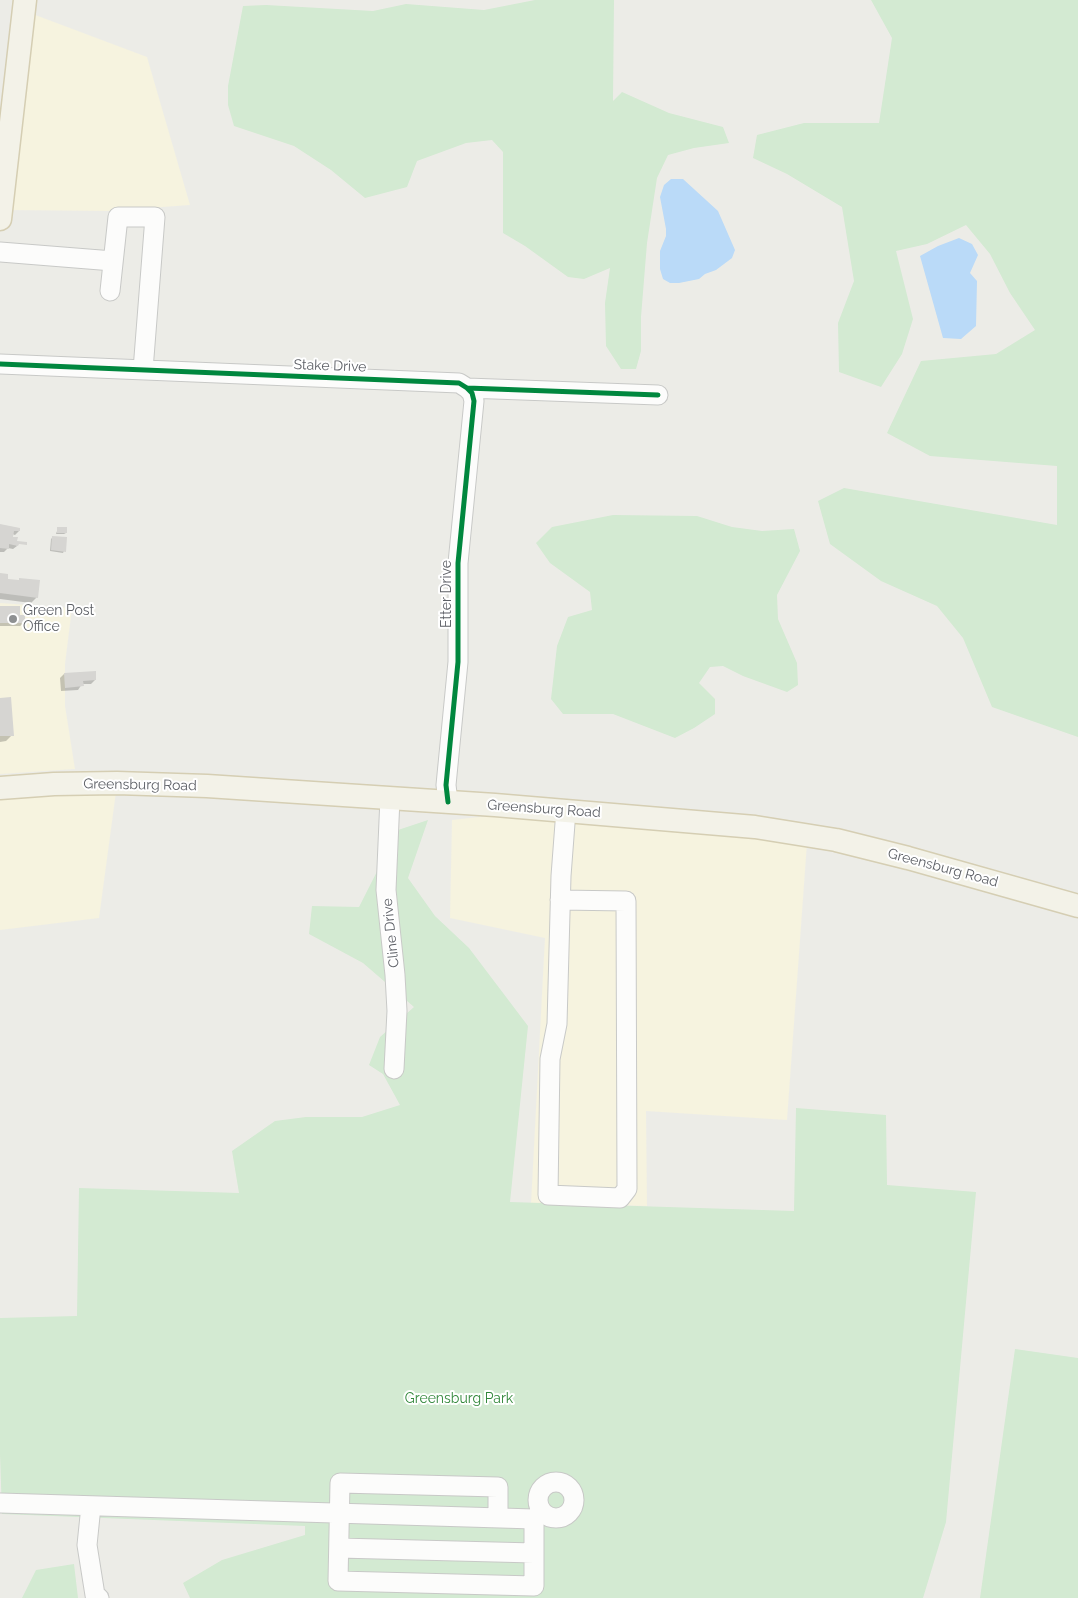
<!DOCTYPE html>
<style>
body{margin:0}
canvas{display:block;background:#ecece7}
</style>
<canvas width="1078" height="1598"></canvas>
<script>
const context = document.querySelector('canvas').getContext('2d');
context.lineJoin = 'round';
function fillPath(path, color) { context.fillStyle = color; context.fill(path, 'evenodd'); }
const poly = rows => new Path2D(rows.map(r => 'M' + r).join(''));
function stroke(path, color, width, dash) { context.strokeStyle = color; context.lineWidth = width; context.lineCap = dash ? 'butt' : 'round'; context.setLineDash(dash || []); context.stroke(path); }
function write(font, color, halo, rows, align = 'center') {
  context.font = font + ' Raleway,sans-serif'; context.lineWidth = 4; context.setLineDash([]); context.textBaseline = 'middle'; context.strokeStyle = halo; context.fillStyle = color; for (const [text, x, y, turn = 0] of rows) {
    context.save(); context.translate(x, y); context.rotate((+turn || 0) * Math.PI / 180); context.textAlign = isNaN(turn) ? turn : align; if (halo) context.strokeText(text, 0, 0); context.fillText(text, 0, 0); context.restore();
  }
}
fillPath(poly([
 [30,13,147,57,190,205,107,211,6,210],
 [0,603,72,608,65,664,65,706,75,769,0,774],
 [0,791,116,792,99,918,0,930],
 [497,815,807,843,787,1120,646,1111,647,1206,531,1203,545,938,450,918,452,820]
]), '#f6f3df');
fillPath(poly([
 [535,0,614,0,613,101,622,92,669,113,723,127,729,143,694,148,668,155,657,178,647,243,641,317,641,351,636,369,621,369,606,346,605,303,610,268,584,279,568,277,525,246,503,233,503,152,492,140,466,143,417,161,407,187,365,198,331,170,294,146,234,126,228,105,228,86,243,6,266,5,373,11,406,4,484,10],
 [871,0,1078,0,1078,737,992,707,963,638,937,606,881,581,830,544,818,501,844,488,1057,525,1057,466,930,456,887,433,921,361,996,354,1035,330,1010,293,990,254,966,225,927,244,896,251,913,319,902,354,881,387,839,372,838,323,854,281,842,207,787,174,753,158,757,135,804,123,879,123,892,38],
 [613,515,697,516,732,527,762,531,794,529,800,551,777,595,778,619,797,663,798,685,787,692,743,676,723,666,710,667,699,683,715,699,715,714,694,728,675,738,613,714,563,714,551,699,557,646,568,617,592,610,590,592,550,563,536,543,552,527],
 [428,820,408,878,435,916,469,948,528,1026,510,1202,794,1211,796,1108,886,1115,887,1185,976,1192,946,1522,923,1598,190,1598,183,1583,222,1560,305,1535,305,1526,2,1514,0,1454,0,1318,77,1316,79,1188,239,1193,232,1151,275,1121,306,1117,362,1117,400,1105,383,1074,369,1065,380,1037,414,1007,363,963,309,934,312,906,359,907,398,830],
 [1015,1349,1078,1358,1078,1598,980,1598],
 [74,1564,78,1598,22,1598,36,1570]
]), '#d3ead2');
fillPath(poly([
 [671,179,683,179,718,211,735,250,732,258,716,270,705,274,699,279,679,283,670,283,663,279,660,269,660,251,666,236,666,229,660,197,664,185],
 [959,238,972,244,978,255,970,273,977,281,976,326,961,339,943,338,920,256,938,246]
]), '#badaf8');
fillPath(poly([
 [0,526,19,531,15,535,12,534,12,538,17,546,13,549,8,548,4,552,0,552],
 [58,528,66,533,64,534,56,534],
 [53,537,64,551,63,553,50,551,51,539],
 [0,574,7,581,37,597,31,603,0,599],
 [0,607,18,616,24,623,20,626,0,626],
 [64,674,95,680,91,684,82,684,78,690,61,691,60,678],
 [0,699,12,735,6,741,0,742]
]), '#0003');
fillPath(poly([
 [0,524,20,528,20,531,14,531,13,537,18,537,17,541,27,542,27,545,19,544,18,546,9,544,9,549,0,548],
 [57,527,67,527,67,533,57,533],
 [52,536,67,537,66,552,51,550],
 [0,573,8,574,8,579,19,580,19,578,40,580,38,598,0,593],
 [0,606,20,606,20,615,25,615,25,623,0,623],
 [96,671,96,680,83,681,84,686,65,688,64,673],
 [11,697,14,736,0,736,0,698]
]), '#d6d5d2');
const minor = poly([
 [0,252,113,261],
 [110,291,118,217,155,217,143,370],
 [0,364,459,383,467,388,658,395],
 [390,798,386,890,395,975,397,1011,394,1069],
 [448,802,446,785,458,662,458,563,474,401,472,393,467,388],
 [560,900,626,901,627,1189,620,1198,548,1195,550,1059,557,1024,561,876,566,810],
 '538 1500a18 18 0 1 1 36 0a18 18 0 1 1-36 0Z',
 [0,1503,534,1519,543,1513],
 [91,1506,87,1545,95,1595,99,1598],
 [498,1518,498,1487,340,1483,338,1581,534,1586,534,1519],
 [339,1548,534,1553]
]);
const major = poly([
 [0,219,25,0],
 [0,788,54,784,117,783,207,786,495,805,755,827,836,840,908,858,1078,906]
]);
stroke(minor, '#c8c9c7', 21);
stroke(major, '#d5ceb3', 25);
stroke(minor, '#fcfcfb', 19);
stroke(major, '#f3f2e8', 22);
stroke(poly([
 [0,364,459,383,467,388,658,395],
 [448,802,446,785,458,662,458,563,474,401,472,393,467,388]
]), '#00873e', 5);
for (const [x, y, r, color] of [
 [13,619,5,"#8e9092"]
]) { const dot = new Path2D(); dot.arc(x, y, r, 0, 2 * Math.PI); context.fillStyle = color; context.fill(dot); stroke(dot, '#fff', 2); }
write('14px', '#5c5f65', '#fff', [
 ["Stake Drive",330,366,2],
 ["Etter Drive",447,594,-90],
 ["Greensburg Road",140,785,1],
 ["Greensburg Road",544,809,4],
 ["Greensburg Road",943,868,15],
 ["Cline Drive",391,933,-96]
]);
write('14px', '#5c5f65', '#fff', [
 ["Green Post",23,611],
 ["Office",23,627]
], 'left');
write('14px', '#31873a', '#fff', [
 ["Greensburg Park",459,1399]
]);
</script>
